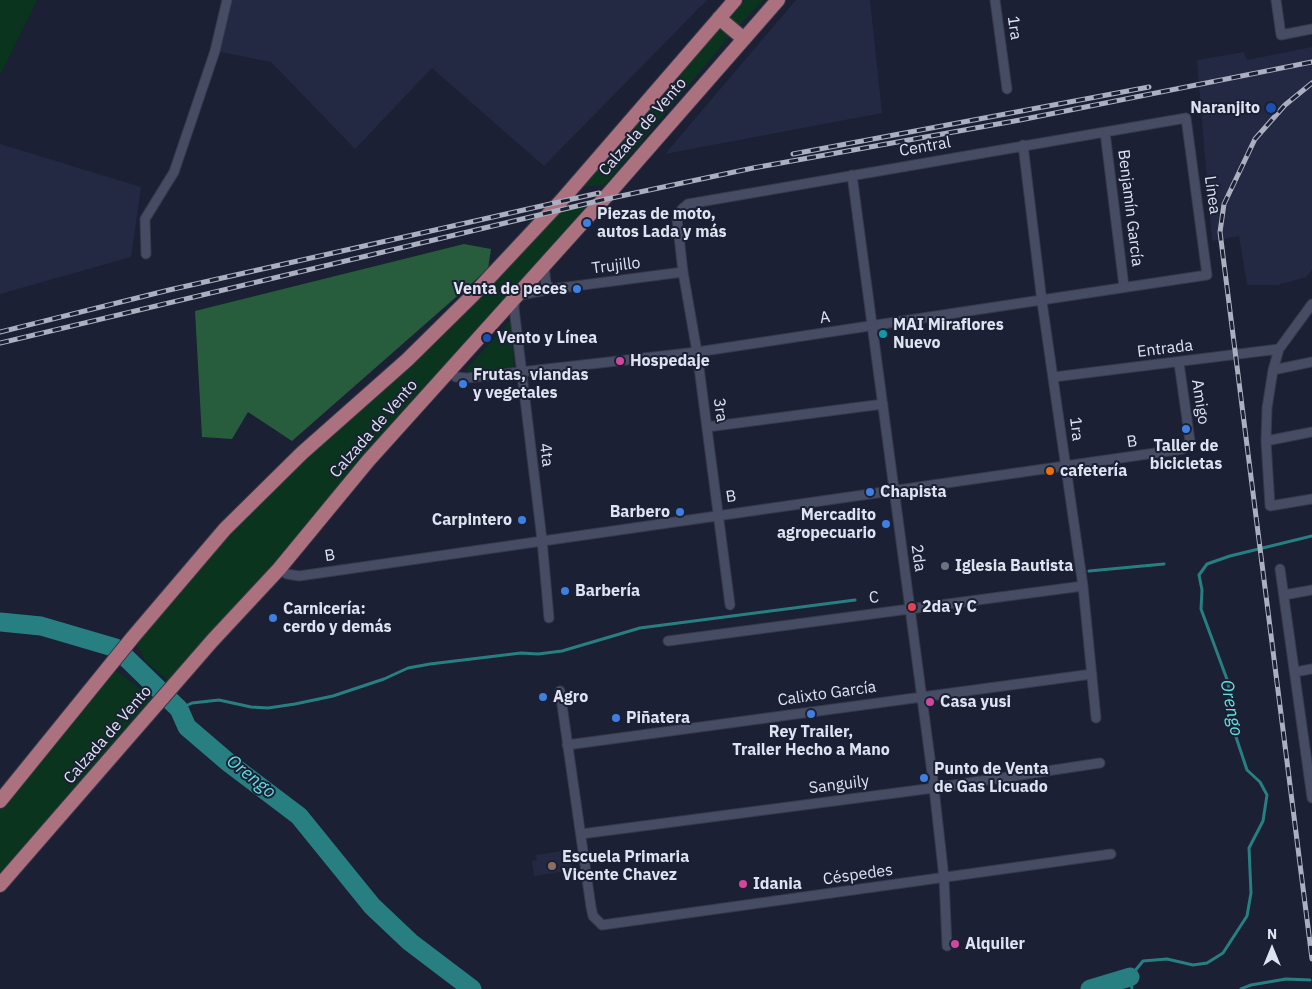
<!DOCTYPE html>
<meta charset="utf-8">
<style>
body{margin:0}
#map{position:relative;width:1312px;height:989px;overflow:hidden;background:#1b2034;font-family:"IBM Plex Sans",sans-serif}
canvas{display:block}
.north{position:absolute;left:1247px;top:924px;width:50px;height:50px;-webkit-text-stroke:4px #1b2034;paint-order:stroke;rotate:0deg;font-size:14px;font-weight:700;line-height:20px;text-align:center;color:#dfe3f1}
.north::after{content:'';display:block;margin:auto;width:18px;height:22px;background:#dfe3f1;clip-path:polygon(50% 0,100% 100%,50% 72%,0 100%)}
</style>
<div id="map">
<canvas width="1312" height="989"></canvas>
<div class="north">N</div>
</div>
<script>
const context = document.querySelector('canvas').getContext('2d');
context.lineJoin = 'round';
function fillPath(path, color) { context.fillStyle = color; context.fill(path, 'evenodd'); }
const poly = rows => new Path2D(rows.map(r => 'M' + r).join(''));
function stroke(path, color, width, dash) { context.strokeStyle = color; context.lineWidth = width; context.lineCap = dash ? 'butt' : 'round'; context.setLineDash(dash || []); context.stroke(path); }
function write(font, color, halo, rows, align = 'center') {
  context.font = font + ' "IBM Plex Sans",sans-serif'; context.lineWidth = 4; context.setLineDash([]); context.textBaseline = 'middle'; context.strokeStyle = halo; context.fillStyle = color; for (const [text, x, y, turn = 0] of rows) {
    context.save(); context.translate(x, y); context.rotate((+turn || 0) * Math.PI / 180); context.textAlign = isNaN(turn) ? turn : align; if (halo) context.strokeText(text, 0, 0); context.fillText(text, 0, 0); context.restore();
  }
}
fillPath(poly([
 [227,0,707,0,544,166,432,68,355,149,271,62,215,51],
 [796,0,870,0,882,113,665,154],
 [1312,47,1312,270,1306,277,1278,285,1247,285,1239,236,1212,241,1197,60,1244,52,1247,60],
 [0,144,141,187,131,257,0,294],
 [562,851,563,857,570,856,573,870,534,876,532,861,537,860,536,855]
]), '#232943');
fillPath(poly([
 [0,0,37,0,0,75],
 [745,0,763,0,741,24,737,25,731,17],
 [723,27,729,33,729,37,605,185,581,187,720,28],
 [602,200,174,685,146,662,133,637,225,529,551,211],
 [511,320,514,369,468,374,467,368],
 [110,666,159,703,0,885,0,801]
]), '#0a341d');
fillPath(poly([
 [464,244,491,249,488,269,292,441,248,412,232,439,202,437,195,311]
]), '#275d3c');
stroke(poly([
 [1089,571,1164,564],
 [179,709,192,703,219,700,251,707,268,708,295,704,333,696,384,679,408,668,430,664,521,653,538,654,562,651,640,628,855,600],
 [1132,989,1130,977,1143,961,1167,959,1193,965,1207,963,1223,953,1247,916,1251,893,1249,848,1263,821,1267,795,1260,782,1247,770,1232,725,1228,682,1201,609,1202,590,1199,575,1207,564,1230,556,1312,536],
 [1241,989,1251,985,1286,979,1310,980]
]), '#287f81', 3);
stroke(poly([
 [0,622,41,626,116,648,179,709,187,727,229,763,299,816,372,906,410,942,472,989],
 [1090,989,1130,977]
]), '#287f81', 19);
const minor = poly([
 [995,0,1007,89],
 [1276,0,1281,35,1312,29],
 [1105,132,1124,287],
 [1023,145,1042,302,1083,586,1096,718],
 [852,175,934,788,944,878,947,946],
 [146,254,145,219,174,172,215,51,227,0],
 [544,264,546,284,552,289,683,272],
 [1312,304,1279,349,1273,370,1267,408,1266,441,1270,506,1312,499],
 [1273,370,1312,362],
 [449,371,456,377,467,378,697,352,1207,275,1186,118,688,204,682,209,677,219,683,272,697,352,730,605],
 [1054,377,1279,349],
 [707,427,883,404],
 [1266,441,1312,432],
 [279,569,287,574,299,576,1183,449,1190,441,1179,363],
 [1280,569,1312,798],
 [1284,595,1312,590],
 [549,618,542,540,514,308,515,296,552,289],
 [668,641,1083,586],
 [1295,672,1312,669],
 [560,691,591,907,593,916,602,925,1111,854],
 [567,745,1092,674],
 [581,834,934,788,1100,763]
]);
const primary = poly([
 [719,18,744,39],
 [0,801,133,637,225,529,302,453,407,360,473,295,561,201,735,0],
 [0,885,212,641,279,569,368,461,611,191,778,0]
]);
stroke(minor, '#36394a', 11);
stroke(primary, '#36394a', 16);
stroke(minor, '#464c63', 9);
stroke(primary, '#ac717f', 14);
const rail = poly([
 [1312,83,1285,105,1255,139,1224,204,1220,232,1312,959],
 [793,154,1149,87],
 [0,332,169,290,599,193],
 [0,343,602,200,753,168,1020,120,1312,62]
]);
stroke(rail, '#abafbf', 5);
stroke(rail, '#1b2034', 3, [9]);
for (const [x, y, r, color] of [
 [1271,108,6,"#1a4fb4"],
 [587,223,5,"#3f7fe0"],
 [577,289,5,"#3f7fe0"],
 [883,334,5,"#0f9aa8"],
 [487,338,5,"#1a4fb4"],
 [620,361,5,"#d1479c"],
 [463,384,5,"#3f7fe0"],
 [1186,429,5,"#3f7fe0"],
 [1050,471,5,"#e8710a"],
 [870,492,5,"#3f7fe0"],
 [680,512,5,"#3f7fe0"],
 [522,520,5,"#3f7fe0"],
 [886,524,5,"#3f7fe0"],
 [945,566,5,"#6b7280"],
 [565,591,5,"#3f7fe0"],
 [912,607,5,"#e0444e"],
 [273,618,5,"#3f7fe0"],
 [543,697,5,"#3f7fe0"],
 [930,702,5,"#d1479c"],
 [811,714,5,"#3f7fe0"],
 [616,718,5,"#3f7fe0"],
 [924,778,5,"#3f7fe0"],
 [552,866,5,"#8d6e63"],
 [743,884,5,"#d1479c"],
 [955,944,5,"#d1479c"]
]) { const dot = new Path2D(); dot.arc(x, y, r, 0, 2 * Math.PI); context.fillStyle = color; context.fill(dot); stroke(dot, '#1b2034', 2); }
write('16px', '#dfe3f1', '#1b2034', [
 ["1ra",1014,28,82],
 ["Calzada de Vento",643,127,-49],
 ["Central",925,147,-10],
 ["Línea",1212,195,82],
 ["Benjamín García",1130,208,83],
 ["Trujillo",616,266,-7],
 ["A",825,318,-8],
 ["Entrada",1165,349,-7],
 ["Amigo",1200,402,81],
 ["3ra",720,410,82],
 ["Calzada de Vento",374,429,-49],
 ["1ra",1076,429,83],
 ["B",1132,442,-8],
 ["4ta",546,455,83],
 ["B",731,497,-8],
 ["B",330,556,-9],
 ["2da",918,558,82],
 ["C",874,598,-6],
 ["Calixto García",827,694,-8],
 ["Calzada de Vento",108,735,-49],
 ["Sanguily",839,785,-7],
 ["Céspedes",858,875,-8]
]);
write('bold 16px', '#dfe3f1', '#1b2034', [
 ["Naranjito",1260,108,"right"],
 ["Piezas de moto,",597,214],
 ["autos Lada y más",597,232],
 ["Venta de peces",567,289,"right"],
 ["MAI Miraflores",893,325],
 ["Nuevo",893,343],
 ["Vento y Línea",497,338],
 ["Hospedaje",630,361],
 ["Frutas, viandas",473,375],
 ["y vegetales",473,393],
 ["Taller de",1186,446,"center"],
 ["bicicletas",1186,464,"center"],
 ["cafetería",1060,471],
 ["Chapista",880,492],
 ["Barbero",670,512,"right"],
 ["Mercadito",876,515,"right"],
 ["agropecuario",876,533,"right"],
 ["Carpintero",512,520,"right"],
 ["Iglesia Bautista",955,566],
 ["Barbería",575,591],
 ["2da y C",922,607],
 ["Carnicería:",283,609],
 ["cerdo y demás",283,627],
 ["Agro",553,697],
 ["Casa yusi",940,702],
 ["Piñatera",626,718],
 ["Rey Trailer,",811,732,"center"],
 ["Trailer Hecho a Mano",811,750,"center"],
 ["Punto de Venta",934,769],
 ["de Gas Licuado",934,787],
 ["Escuela Primaria",562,857],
 ["Vicente Chavez",562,875],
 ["Idania",753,884],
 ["Alquiler",965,944]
], 'left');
write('italic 18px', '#62dfe1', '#1b2034', [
 ["Orengo",1231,708,79],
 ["Orengo",251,777,39]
]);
</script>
